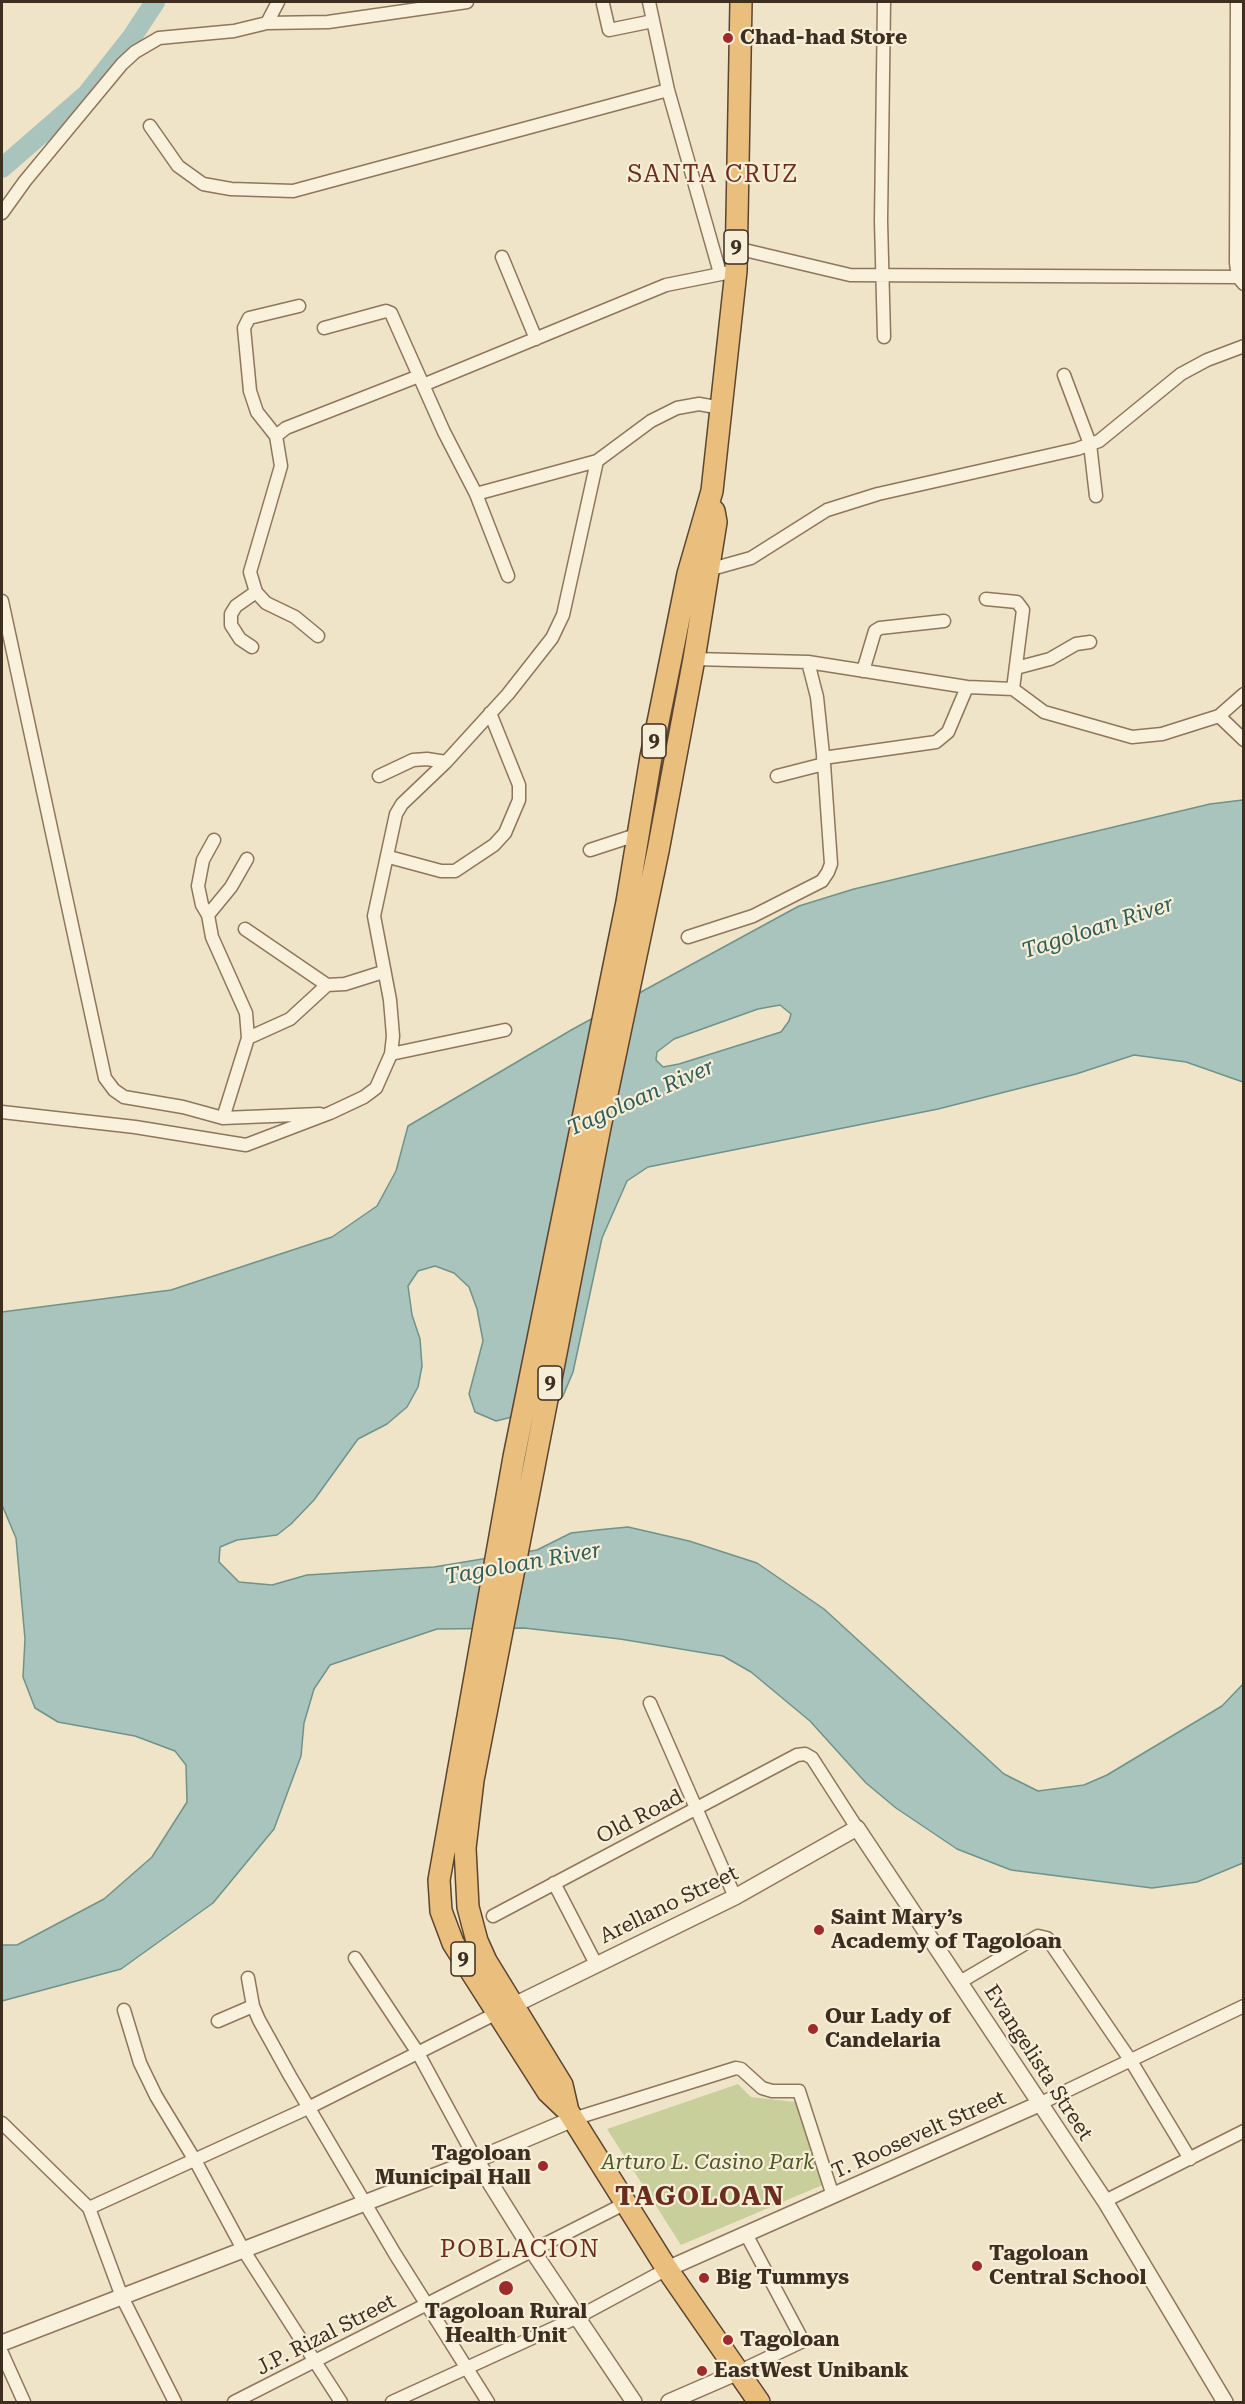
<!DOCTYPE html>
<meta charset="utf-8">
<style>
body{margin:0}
#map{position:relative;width:1245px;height:2404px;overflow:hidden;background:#f0e4c8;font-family:"Roboto Serif",serif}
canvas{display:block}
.frame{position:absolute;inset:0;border:3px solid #3d2e20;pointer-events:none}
</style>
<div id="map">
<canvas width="1245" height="2404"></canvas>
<div class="frame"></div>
</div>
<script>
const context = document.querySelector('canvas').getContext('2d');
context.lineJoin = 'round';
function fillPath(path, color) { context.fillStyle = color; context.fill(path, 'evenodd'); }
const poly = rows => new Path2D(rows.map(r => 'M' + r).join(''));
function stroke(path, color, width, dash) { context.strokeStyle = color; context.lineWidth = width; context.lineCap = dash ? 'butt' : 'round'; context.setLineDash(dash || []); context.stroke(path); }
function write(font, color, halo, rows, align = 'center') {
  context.font = font + ' "Roboto Serif",serif'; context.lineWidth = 4.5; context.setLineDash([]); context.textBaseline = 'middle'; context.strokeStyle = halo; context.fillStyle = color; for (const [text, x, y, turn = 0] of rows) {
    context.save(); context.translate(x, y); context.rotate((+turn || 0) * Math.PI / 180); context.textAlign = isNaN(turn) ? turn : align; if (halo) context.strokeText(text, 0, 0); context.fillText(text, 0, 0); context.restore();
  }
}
fillPath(poly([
 [738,2084,751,2097,796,2102,825,2184,681,2245,607,2129]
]), '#c9cf9b');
const water = poly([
 [1243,800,1243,1082,1186,1062,1134,1055,1076,1074,938,1109,648,1167,627,1181,602,1238,573,1372,563,1396,552,1407,496,1421,475,1412,469,1394,483,1341,477,1309,469,1287,454,1273,435,1266,418,1271,408,1286,412,1315,420,1339,422,1366,418,1387,407,1407,387,1424,358,1439,314,1500,291,1524,277,1535,237,1540,220,1547,219,1562,239,1582,272,1585,307,1575,434,1567,537,1550,571,1533,597,1530,628,1527,689,1541,757,1563,824,1609,1004,1774,1038,1791,1084,1785,1107,1775,1222,1706,1243,1684,1243,1863,1197,1882,1152,1888,1011,1870,957,1849,896,1808,866,1783,810,1721,751,1672,723,1656,620,1639,524,1628,437,1629,330,1665,314,1689,304,1723,301,1756,274,1829,213,1903,121,1969,2,2001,2,1945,17,1945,104,1899,152,1857,187,1802,186,1765,175,1751,135,1736,58,1722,35,1708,23,1677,25,1639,16,1538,2,1505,2,1312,171,1290,332,1237,377,1206,396,1171,408,1126,573,1029,799,906,854,889,1210,804,1243,800],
 [780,1005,791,1014,789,1021,781,1032,679,1064,663,1067,656,1060,657,1052,674,1039,758,1009,780,1005]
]);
fillPath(water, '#a9c4bc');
stroke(water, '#6f938a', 1.5);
stroke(poly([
 [2,168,87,94,132,37,155,2]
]), '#a9c4bc', 20);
const minor = poly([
 [649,2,668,90,720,273],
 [1237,2,1236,263,1238,277,1244,284],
 [603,4,609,30,653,21],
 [267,23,328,22,467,2],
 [150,126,178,166,203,184,231,189,293,191,668,90],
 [2,213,25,181,122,64,135,52,159,38,234,31,267,23,278,2],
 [736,248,850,275,1238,277],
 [502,257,536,339],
 [324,328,386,311,391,313,444,432,476,494,508,576],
 [884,337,881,221,884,2],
 [1064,375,1090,444,1096,496],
 [423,385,666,285,736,271],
 [276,436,257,412,250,391,244,328,249,318,299,306],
 [476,494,597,461,651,421,677,408,699,404,721,408],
 [708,570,751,558,827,510,878,494,1077,449,1099,441,1181,374,1207,360,1244,346],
 [2,601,105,1078,114,1090,124,1097,183,1107,223,1118,320,1114],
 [318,636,295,617,266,603,256,592,250,572,281,466,276,436,286,428,419,376],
 [252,647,240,639,231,625,231,614,236,606,256,592],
 [694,659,808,662,967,687,1013,689,1023,610,1017,602,986,599],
 [1016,668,1050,659,1076,644,1090,642],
 [863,671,875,631,880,628,944,621],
 [1013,689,1044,712,1132,737,1162,734,1219,716,1244,694],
 [1219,716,1244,740],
 [823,758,936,742,948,732,967,687],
 [379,776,413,760,427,759,446,762],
 [777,776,824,764],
 [590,850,636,835],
 [389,857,441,871,455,871,494,845,505,833,519,800,519,785,490,713],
 [208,915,202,905,198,886,203,860,214,840],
 [245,929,327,985,345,984,383,972],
 [688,937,753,916,822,881,828,872,831,864,824,764,817,697,808,662],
 [248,1038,290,1019,327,985],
 [391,1054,505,1030],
 [2,1112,135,1127,246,1145,330,1113,364,1097,376,1088,391,1054,393,1036,390,1000,374,916,396,814,402,804,446,762,508,694,552,638,563,615,597,461],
 [223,1118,248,1038,246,1013,212,937,208,915,231,887,247,859],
 [650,1703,735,1897],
 [554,1883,596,1964],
 [493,1916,797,1755,805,1754,812,1758,857,1828],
 [355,1958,418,2053,476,2160],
 [248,1978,253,2006,259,2020,290,2076,395,2254,488,2402],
 [960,1982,1038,1936,1047,1938,1131,2061,1190,2159],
 [124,2010,140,2063,156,2096,196,2162,244,2251,341,2402],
 [218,2021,253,2006],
 [1039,2104,1244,2006],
 [573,2119,736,2068,741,2069,762,2088,772,2091,799,2091,833,2196],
 [2,2123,89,2208,122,2297,175,2402],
 [1105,2201,1244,2131],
 [89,2208,308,2108,497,2013],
 [2,2353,24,2402],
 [738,2372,803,2341,746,2234],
 [234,2402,626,2203],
 [392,2402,578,2317,667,2269]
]);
const tertiary = poly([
 [506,2009,735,1897,857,1828,1105,2201,1225,2402],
 [476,2160,534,2253,634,2402],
 [667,2269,1039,2104],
 [2,2343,476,2160,573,2119],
 [669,2402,738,2372]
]);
const trunk = poly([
 [741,2,736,271,712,491,688,574,651,757,627,902,514,1457,439,1880,441,1911,453,1943,548,2092,568,2111,667,2269,759,2402],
 [568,2111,562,2085,486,1961,477,1941,468,1907,465,1848,473,1780,521,1533,600,1127,658,851,694,659,716,522,714,511]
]);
stroke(minor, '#8d765c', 15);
stroke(tertiary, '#8d765c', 18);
stroke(trunk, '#5b4430', 24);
stroke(minor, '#faf1dc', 12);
stroke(tertiary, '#faf1dc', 15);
stroke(trunk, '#eabe7c', 21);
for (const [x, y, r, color] of [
 [728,38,6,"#9e2a2b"],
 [819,1930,6,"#9e2a2b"],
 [813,2029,6,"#9e2a2b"],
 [543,2166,6,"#9e2a2b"],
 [977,2266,6,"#9e2a2b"],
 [704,2278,6,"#9e2a2b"],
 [506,2288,8,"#9e2a2b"],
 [728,2340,6,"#9e2a2b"],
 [702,2371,6,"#9e2a2b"]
]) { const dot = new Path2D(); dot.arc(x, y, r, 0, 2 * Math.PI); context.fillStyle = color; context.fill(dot); stroke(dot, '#f7eed8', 2); }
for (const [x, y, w] of [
 [736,247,24],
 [654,741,24],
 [550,1383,24],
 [463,1959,24]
]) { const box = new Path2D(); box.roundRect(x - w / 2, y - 17, w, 34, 4.5); context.fillStyle = '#f7eed8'; context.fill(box); stroke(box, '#3d2e20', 1.5); }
write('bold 20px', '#3d2e20', null, [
 ["9",736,247],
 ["9",654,741],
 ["9",550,1383],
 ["9",463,1959]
]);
write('bold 21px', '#3d2e20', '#f7eed8', [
 ["Chad-had Store",740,38],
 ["Saint Mary’s",831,1918],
 ["Academy of Tagoloan",831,1942],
 ["Our Lady of",825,2017],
 ["Candelaria",825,2041],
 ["Tagoloan",531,2154,"right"],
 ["Municipal Hall",531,2178,"right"],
 ["Tagoloan",989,2254],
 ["Central School",989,2278],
 ["Big Tummys",716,2278],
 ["Tagoloan Rural",506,2312,"center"],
 ["Health Unit",506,2336,"center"],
 ["Tagoloan",740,2340],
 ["EastWest Unibank",714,2371]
], 'left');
write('21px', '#3d2e20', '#f7eed8', [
 ["Old Road",640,1817,-27],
 ["Arellano Street",669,1905,-26],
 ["Evangelista Street",1038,2063,57],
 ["T. Roosevelt Street",919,2135,-24],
 ["J.P. Rizal Street",326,2335,-27]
]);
write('italic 21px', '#4d5a26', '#f7eed8', [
 ["Arturo L. Casino Park",708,2163]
]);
write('italic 22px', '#2f5d5a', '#f7eed8', [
 ["Tagoloan River",1098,928,-18],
 ["Tagoloan River",641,1098,-24],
 ["Tagoloan River",523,1564,-10]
]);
context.letterSpacing = '1.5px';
write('24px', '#6b2e1e', '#f7eed8', [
 ["SANTA CRUZ",713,175],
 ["POBLACION",520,2250]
]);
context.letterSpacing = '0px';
context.letterSpacing = '1.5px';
write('bold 27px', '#6b2e1e', '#f7eed8', [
 ["TAGOLOAN",700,2197]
]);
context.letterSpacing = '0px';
</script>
